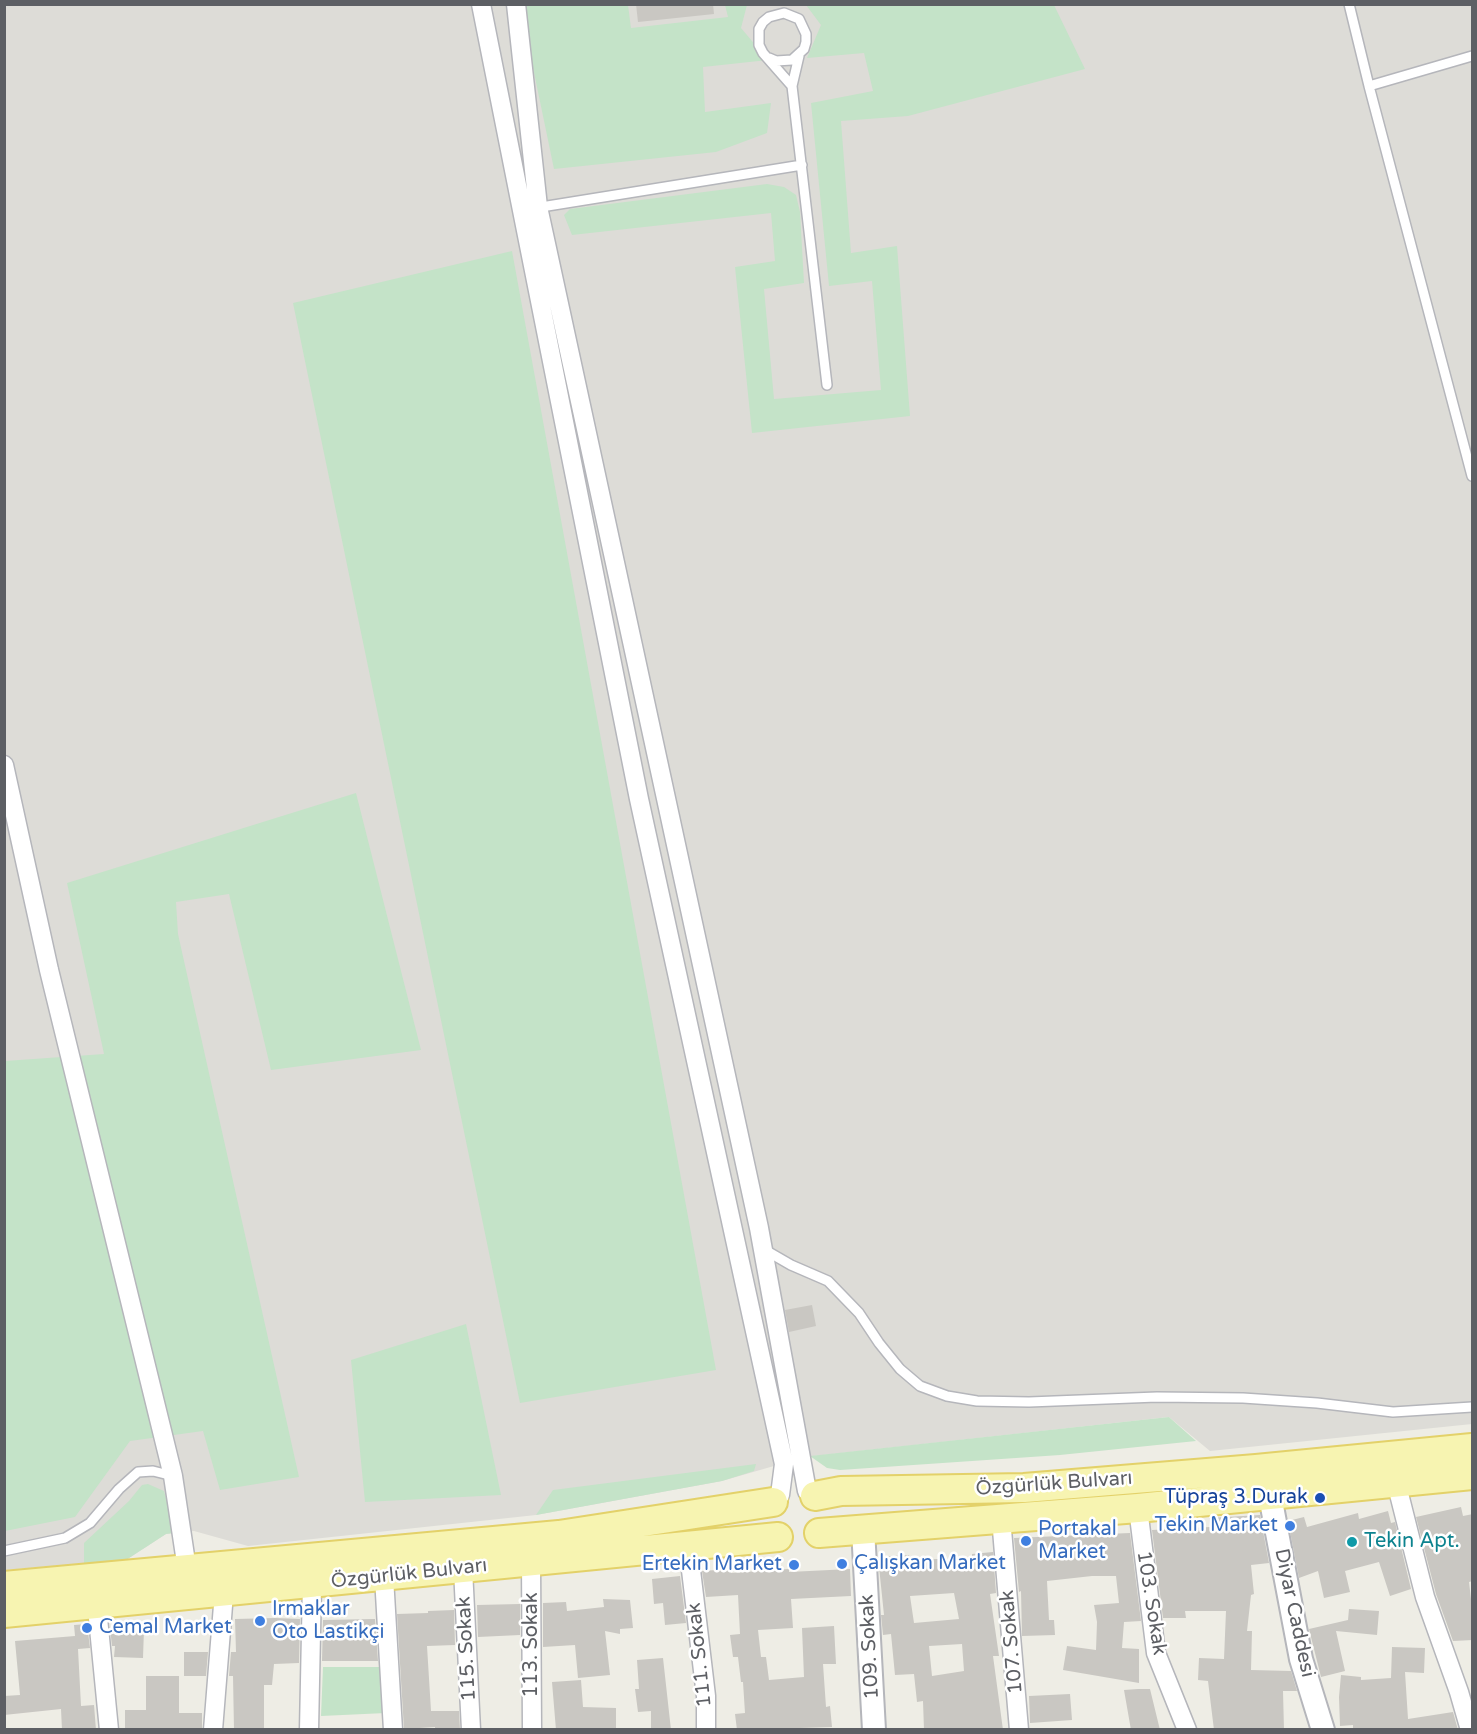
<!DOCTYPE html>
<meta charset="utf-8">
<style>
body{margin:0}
#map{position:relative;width:1477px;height:1734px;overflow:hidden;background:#eeede5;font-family:"Varela Round",sans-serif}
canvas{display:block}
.frame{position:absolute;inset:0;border:6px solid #5d5f64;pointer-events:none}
</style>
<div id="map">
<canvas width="1477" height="1734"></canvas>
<div class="frame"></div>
</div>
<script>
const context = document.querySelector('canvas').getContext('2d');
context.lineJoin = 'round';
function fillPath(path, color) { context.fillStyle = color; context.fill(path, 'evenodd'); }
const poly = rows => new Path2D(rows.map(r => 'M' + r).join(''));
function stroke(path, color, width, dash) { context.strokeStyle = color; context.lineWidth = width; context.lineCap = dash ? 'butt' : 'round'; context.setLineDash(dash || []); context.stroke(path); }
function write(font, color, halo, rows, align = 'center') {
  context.font = font + ' "Varela Round",sans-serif'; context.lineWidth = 5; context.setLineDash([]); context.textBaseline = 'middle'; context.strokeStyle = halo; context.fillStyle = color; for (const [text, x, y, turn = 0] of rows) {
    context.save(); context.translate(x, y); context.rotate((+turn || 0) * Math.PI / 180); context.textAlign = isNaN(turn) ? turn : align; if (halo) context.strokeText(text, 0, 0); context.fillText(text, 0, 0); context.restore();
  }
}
fillPath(poly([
 [5,5,1472,5,1472,1424,1210,1451,1169,1417,805,1457,722,1481,536,1515,248,1546,194,1531,166,1534,126,1560,5,1570]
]), '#dddcd7');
fillPath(poly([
 [520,5,628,5,631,28,728,17,725,5,747,5,741,28,768,60,703,67,705,112,771,103,767,133,716,152,554,169],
 [806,5,1054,5,1085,69,908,116,841,121,851,253,897,246,910,416,752,433,735,267,775,261,771,213,572,235,564,215,570,209,767,184,784,187,796,195,800,212,804,283,764,289,774,399,881,390,872,281,829,286,811,103,873,91,864,53,807,58,821,25],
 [512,251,716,1370,520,1403,293,303],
 [356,793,421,1050,271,1070,229,894,176,902,178,934,299,1477,220,1490,203,1431,130,1441,75,1517,5,1531,5,1061,104,1054,67,883],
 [466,1324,501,1495,365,1502,351,1360],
 [1169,1417,1196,1441,1060,1455,840,1470,827,1468,810,1456],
 [756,1464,754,1471,722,1481,536,1515,553,1490],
 [148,1484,164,1491,173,1525,173,1533,166,1534,126,1560,84,1563,84,1543,129,1501,142,1485],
 [323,1667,383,1667,386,1713,321,1716]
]), '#c4e3c8');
fillPath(poly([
 [636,4,713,4,714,14,638,22],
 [812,1305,816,1326,789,1332,785,1310],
 [1461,1507,1463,1516,1473,1514,1473,1581,1469,1582,1473,1616,1473,1640,1453,1641,1436,1594,1416,1517],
 [1388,1511,1391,1523,1395,1522,1411,1589,1390,1596,1379,1562,1345,1571,1350,1592,1324,1598,1318,1571,1299,1578,1288,1521,1304,1517,1307,1527,1358,1513,1359,1519],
 [1260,1515,1269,1563,1251,1565,1254,1594,1251,1595,1247,1631,1252,1631,1251,1670,1291,1671,1297,1691,1283,1691,1284,1730,1214,1730,1208,1681,1198,1680,1199,1658,1224,1659,1226,1611,1185,1611,1186,1618,1163,1618,1152,1530,1210,1527,1209,1518],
 [1130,1533,1141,1621,1124,1622,1122,1648,1139,1649,1139,1683,1063,1670,1067,1646,1096,1650,1097,1622,1094,1605,1119,1603,1116,1576,1092,1576,1047,1581,1049,1620,1054,1620,1055,1635,1022,1636,1021,1591,1019,1592,1014,1538],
 [993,1552,996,1593,990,1594,999,1656,993,1656,1003,1730,924,1730,923,1701,917,1702,914,1674,895,1675,891,1634,883,1635,881,1615,884,1615,878,1557,909,1555,910,1560,938,1559,938,1561,972,1559,972,1554],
 [954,1593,959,1619,914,1623,910,1596],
 [962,1644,964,1671,932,1676,929,1646],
 [731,1569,731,1573,789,1569,789,1572,850,1569,851,1596,791,1599,793,1628,758,1630,761,1657,766,1657,769,1680,804,1677,802,1628,834,1626,836,1664,823,1664,826,1707,830,1706,832,1727,737,1730,735,1714,745,1713,743,1682,741,1682,738,1657,733,1657,730,1635,740,1634,738,1595,706,1597,702,1571],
 [680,1576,686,1623,665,1625,663,1603,654,1604,652,1579],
 [603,1599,630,1600,633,1628,620,1629,620,1634,605,1631,610,1675,578,1678,575,1645,543,1647,543,1603,566,1602,567,1611,604,1607],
 [520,1604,520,1635,478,1637,477,1605],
 [1349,1609,1379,1611,1377,1635,1336,1631,1345,1671,1321,1677,1309,1629,1348,1620],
 [454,1610,455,1645,427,1646,431,1711,459,1711,460,1730,435,1730,435,1727,404,1729,397,1614,428,1613,428,1611],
 [275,1618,300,1619,299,1663,274,1664,272,1685,264,1685,264,1730,234,1730,233,1676,229,1676,231,1652,236,1652,235,1619],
 [375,1619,378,1661,322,1661,323,1620],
 [87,1624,90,1648,78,1649,81,1706,94,1705,96,1730,62,1730,61,1709,4,1715,4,1696,20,1695,15,1641,75,1636,74,1625],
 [110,1628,144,1629,143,1658,114,1657,115,1646,112,1646],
 [1392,1647,1425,1648,1424,1673,1405,1672,1408,1719,1453,1712,1458,1730,1353,1730,1353,1725,1340,1726,1339,1697,1341,1675,1361,1677,1361,1680,1391,1678],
 [184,1652,208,1652,206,1676,184,1676],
 [663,1658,671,1730,651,1730,651,1711,638,1712,635,1689,639,1689,637,1660],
 [146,1676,179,1676,179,1713,202,1713,202,1730,125,1730,125,1710,146,1710],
 [581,1680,583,1707,616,1708,616,1730,556,1730,552,1682],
 [1138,1689,1150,1689,1160,1730,1131,1730,1124,1690],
 [1070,1694,1072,1720,1030,1723,1029,1696]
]), '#c9c7c2');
const service = poly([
 [1349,4,1369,86],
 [1472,56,1369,86,1472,476],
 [769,58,776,61,792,60,804,49,806,42,806,34,799,19,784,13,769,17,763,22,759,29,759,45,763,53,792,86,799,56],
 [792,86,827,385],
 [535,208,802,165],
 [765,1250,791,1265,828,1281,859,1313,879,1343,900,1369,920,1386,947,1396,977,1401,1029,1402,1157,1397,1243,1398,1317,1403,1393,1412,1472,1407],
 [4,1551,65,1538,90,1523,119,1489,138,1472,153,1471,173,1476]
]);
const minor = poly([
 [481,4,639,799,784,1464,780,1495],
 [516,4,538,207,759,1228,807,1491],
 [4,765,49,970,173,1476,187,1569],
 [1396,1482,1425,1597,1459,1692,1470,1730],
 [1138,1508,1156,1653,1187,1730],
 [1001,1518,1019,1730],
 [688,1545,706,1696,706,1730],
 [531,1561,532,1730],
 [463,1569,471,1730],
 [384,1577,393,1730],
 [100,1603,98,1618,109,1730],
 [213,1730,224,1593],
 [309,1730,312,1584]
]);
const tertiary = poly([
 [1270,1496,1301,1659,1323,1730],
 [863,1529,874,1730]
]);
const primary = poly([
 [815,1496,841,1491,1024,1488,1256,1469,1472,1448],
 [819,1533,1138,1508,1472,1475],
 [4,1586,559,1535,773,1502],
 [4,1613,778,1537]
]);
stroke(service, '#b5b6bb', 12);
stroke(minor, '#b5b6bb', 21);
stroke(tertiary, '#b5b6bb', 26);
stroke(primary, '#e3d169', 32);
stroke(service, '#fff', 9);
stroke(minor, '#fff', 18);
stroke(tertiary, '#fff', 22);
stroke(primary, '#f7f4b1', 28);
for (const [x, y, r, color] of [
 [1320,1498,6,"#1a4fb4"],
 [1290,1526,6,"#3f7fe0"],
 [1026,1541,6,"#3f7fe0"],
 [1352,1542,6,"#0f9aa8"],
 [842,1564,6,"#3f7fe0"],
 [794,1565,6,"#3f7fe0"],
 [260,1621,6,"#3f7fe0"],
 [87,1628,6,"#3f7fe0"]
]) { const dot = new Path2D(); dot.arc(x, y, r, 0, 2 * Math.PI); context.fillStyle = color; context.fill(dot); stroke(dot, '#fff', 2); }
write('20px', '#5d5f64', '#fff', [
 ["Özgürlük Bulvarı",1054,1484,-4],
 ["Özgürlük Bulvarı",409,1574,-6],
 ["103. Sokak",1151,1603,81],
 ["Diyar Caddesi",1294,1613,78],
 ["107. Sokak",1012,1642,-95],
 ["113. Sokak",532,1645,-90],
 ["109. Sokak",870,1647,-93],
 ["115. Sokak",467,1649,-93],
 ["111. Sokak",700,1655,-96]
]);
write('20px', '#164399', '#fff', [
 ["Tüpraş 3.Durak",1308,1498]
], 'right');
write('20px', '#366cbe', '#fff', [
 ["Tekin Market",1278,1526,"right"],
 ["Portakal",1038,1530],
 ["Market",1038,1553],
 ["Çalışkan Market",854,1564],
 ["Ertekin Market",782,1565,"right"],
 ["Irmaklar",272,1610],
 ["Oto Lastikçi",272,1633],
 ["Cemal Market",99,1628]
], 'left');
write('20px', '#0d838f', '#fff', [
 ["Tekin Apt.",1364,1542]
], 'left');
</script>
